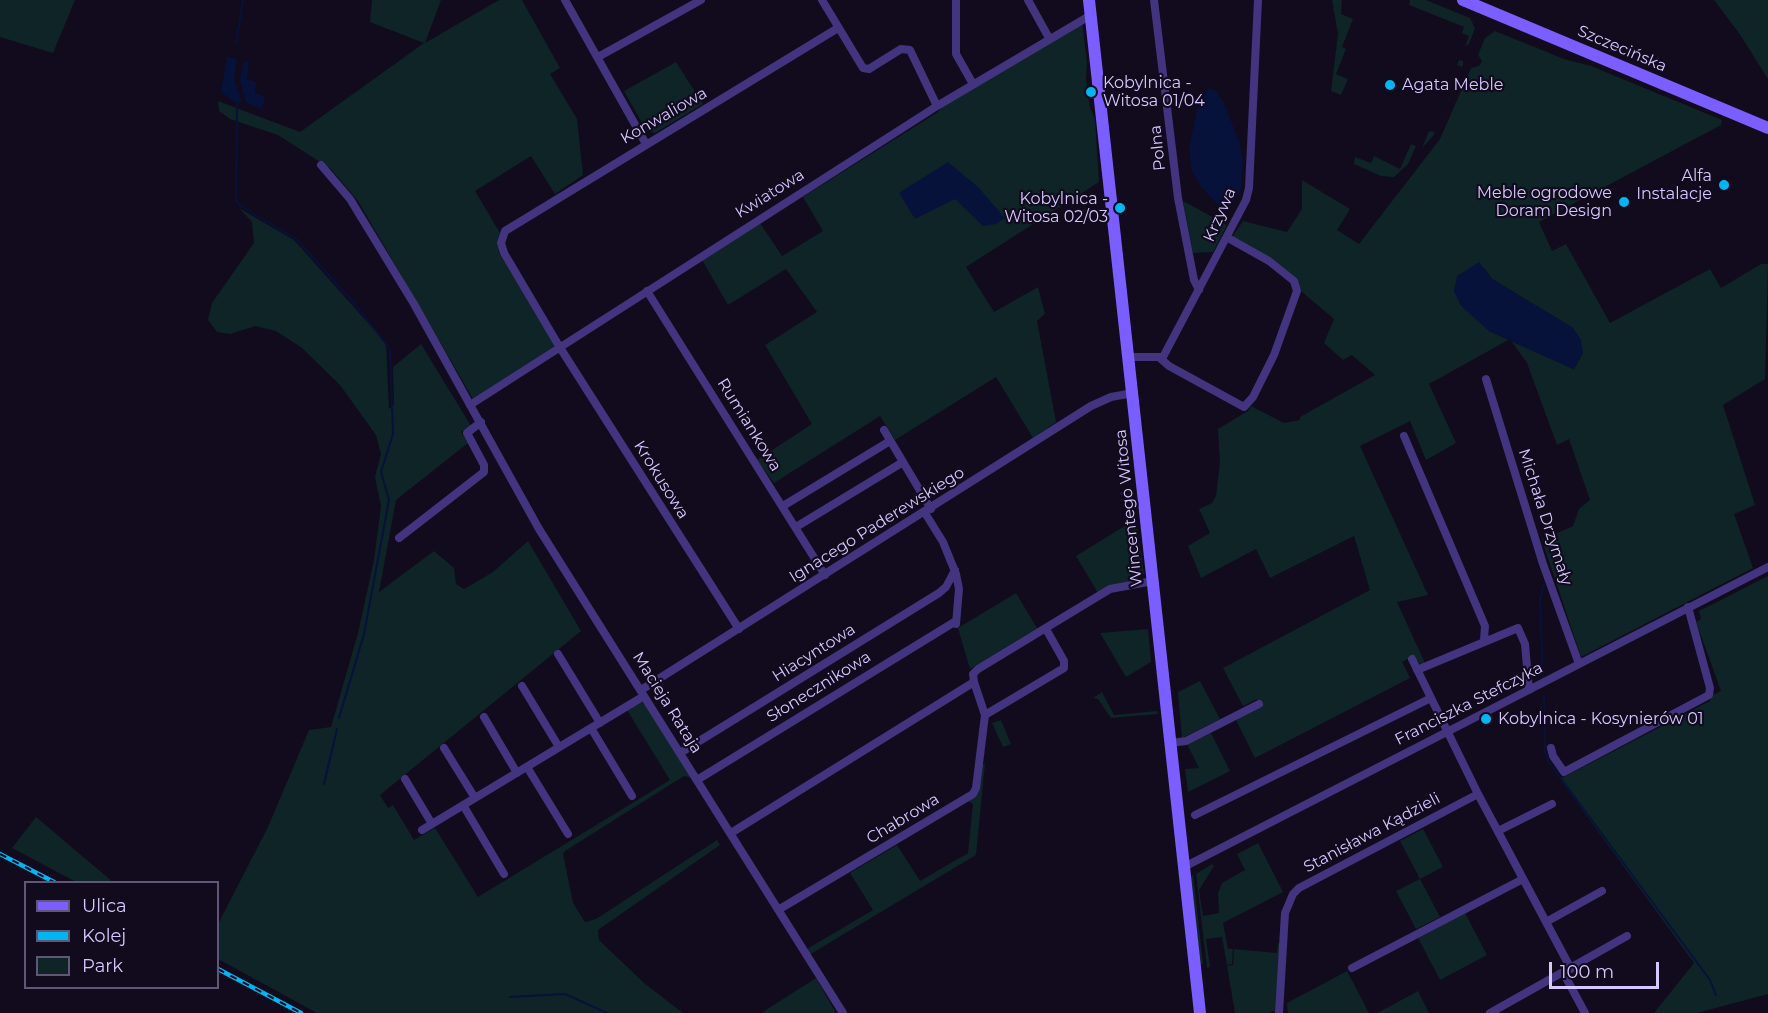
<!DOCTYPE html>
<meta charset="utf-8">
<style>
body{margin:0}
#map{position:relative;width:1768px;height:1013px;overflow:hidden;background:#110b1d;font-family:Montserrat,sans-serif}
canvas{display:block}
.legend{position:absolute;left:24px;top:881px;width:195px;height:108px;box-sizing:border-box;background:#110b1d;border:2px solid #605677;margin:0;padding:8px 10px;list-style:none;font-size:18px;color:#d6c7ff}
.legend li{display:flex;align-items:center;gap:12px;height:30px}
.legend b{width:30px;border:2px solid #605677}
.scale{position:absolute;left:1549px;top:962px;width:110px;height:27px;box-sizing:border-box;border:3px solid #d6c7ff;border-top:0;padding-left:8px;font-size:18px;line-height:21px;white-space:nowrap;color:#d6c7ff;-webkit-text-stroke:4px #110b1d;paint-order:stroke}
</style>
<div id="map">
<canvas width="1768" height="1013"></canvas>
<ul class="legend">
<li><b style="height:8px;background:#7a5eff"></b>Ulica</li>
<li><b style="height:8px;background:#00b5f2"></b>Kolej</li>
<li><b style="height:16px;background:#0e2427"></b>Park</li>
</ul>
<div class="scale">100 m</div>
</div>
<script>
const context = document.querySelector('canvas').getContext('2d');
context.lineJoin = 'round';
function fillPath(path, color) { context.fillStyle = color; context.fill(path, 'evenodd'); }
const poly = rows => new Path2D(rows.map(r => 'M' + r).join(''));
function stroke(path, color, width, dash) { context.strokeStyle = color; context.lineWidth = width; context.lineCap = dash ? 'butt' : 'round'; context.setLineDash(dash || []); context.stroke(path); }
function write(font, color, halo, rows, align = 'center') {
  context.font = font + ' Montserrat,sans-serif'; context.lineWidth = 4.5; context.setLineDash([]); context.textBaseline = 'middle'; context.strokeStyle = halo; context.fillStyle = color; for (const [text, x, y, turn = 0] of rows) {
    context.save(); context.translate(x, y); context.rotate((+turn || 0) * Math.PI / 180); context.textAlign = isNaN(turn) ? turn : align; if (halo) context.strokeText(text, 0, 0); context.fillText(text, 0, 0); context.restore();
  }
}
fillPath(poly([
 [0,0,75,0,53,53,0,37],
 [372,0,441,0,425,43,499,0,522,0,560,68,550,74,577,119,583,175,555,194,531,156,475,191,500,233,497,242,499,253,556,345,473,399,358,201,331,169,278,135,230,119,219,111,218,101,300,132,424,43,370,22],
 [1332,0,1342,0,1341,14,1353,19,1342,47,1346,49,1336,74,1348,79,1341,95,1331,91,1338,34],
 [1410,0,1426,0,1470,18,1475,28,1469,44,1465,46,1469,36,1462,33,1464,27,1409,5],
 [1714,0,1768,0,1768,79,1741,36],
 [1082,22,1087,61,1086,79,1090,108,1095,119,1099,182,966,267,994,312,1038,287,1045,314,1037,321,1056,422,1033,438,996,377,895,440,880,416,774,483,757,460,812,424,765,345,817,312,786,269,728,305,702,260,760,223,782,256,823,231,803,197,938,112,943,106],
 [1495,31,1564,59,1591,66,1722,120,1721,125,1539,222,1552,251,1566,244,1610,323,1710,269,1721,288,1761,264,1768,264,1765,379,1723,405,1755,505,1734,514,1753,568,1581,657,1542,540,1573,526,1579,509,1590,500,1569,439,1557,445,1527,363,1510,339,1429,384,1456,443,1426,460,1410,421,1360,446,1428,595,1397,602,1425,663,1420,664,1413,656,1402,662,1410,678,1255,758,1236,720,1261,706,1257,699,1243,706,1223,668,1370,590,1354,536,1270,578,1256,549,1201,578,1188,546,1210,533,1199,509,1212,503,1216,496,1220,462,1218,429,1248,411,1251,406,1284,423,1300,420,1300,417,1375,375,1352,355,1343,360,1324,343,1334,319,1302,292,1296,280,1232,237,1243,221,1287,232,1302,209,1302,180,1350,209,1337,230,1359,244,1440,139,1471,68,1479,66,1482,61,1478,55,1485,38],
 [1485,269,1492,279,1573,328,1583,353,1574,369,1489,331],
 [1459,60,1463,61,1463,65,1436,130,1433,136,1422,148,1429,131,1435,132,1462,67,1457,65],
 [676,62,703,104,655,133,646,130,624,91],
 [1411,144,1416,146,1408,164,1394,177,1381,176,1354,164,1355,157,1371,163,1374,156,1400,169],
 [1183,201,1227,225,1213,252,1193,253],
 [239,208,294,240,386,343,389,409,394,405,393,367,421,344,471,426,461,432,468,443,396,500,379,592,434,551,454,568,456,584,464,589,493,572,528,541,581,631,380,795,388,808,393,805,414,840,435,828,478,897,670,780,627,710,639,702,644,703,693,778,684,776,565,851,563,854,573,903,585,922,596,919,717,840,720,845,598,930,599,940,644,983,683,1013,317,1013,218,959,218,924,268,827,309,730,331,727,358,633,374,560,381,506,375,477,381,454,376,435,340,385,302,348,276,331,255,326,230,334,217,332,208,320,212,303,254,243,252,222],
 [1136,519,1144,574,1134,577,1134,581,1098,593,1076,556],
 [1768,576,1768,994,1697,1013,1654,1013,1694,963,1560,779,1710,701,1712,695,1721,691,1696,622,1701,619,1699,611],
 [1016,593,1037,628,970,669,958,628],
 [1148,629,1151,662,1126,677,1100,633],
 [1200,681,1220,719,1182,738,1178,692],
 [1102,692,1114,715,1157,711,1158,714,1111,718,1098,699,1093,698],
 [1001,720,1011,744,1003,747,992,723],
 [1211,733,1230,771,1188,792,1185,769,1199,768,1187,744],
 [985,763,976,855,809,955,807,949,873,910,850,873,897,845,920,881,968,853,973,804,968,801,978,793,982,765],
 [36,817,81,855,113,882,76,882,12,848],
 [1423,829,1443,867,1420,879,1440,917,1416,929,1396,891,1420,879,1400,841],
 [1258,843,1283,892,1223,923,1228,949,1233,949,1232,964,1227,965,1222,937,1206,939,1210,967,1207,968,1196,874,1212,864,1214,866,1199,890,1203,916,1219,913,1218,893,1222,883,1245,870,1237,854],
 [1196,867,1193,873,1203,964,1199,965,1190,880],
 [1465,913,1487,955,1440,980,1418,938],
 [1278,943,1280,943,1277,1013,1273,1011,1268,1013,1235,1013,1227,966,1233,965,1234,949,1277,953],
 [1347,971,1369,1013,1288,1013,1287,1003],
 [816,978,836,1013,761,1013],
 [1418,991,1429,1013,1377,1013,1396,1003]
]), '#0e2427');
fillPath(poly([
 [227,56,237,59,234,79,242,102,236,103,221,92],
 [244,61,249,62,247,79,256,82,255,93,265,97,262,109,246,103,240,80],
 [1210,88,1215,90,1224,103,1240,144,1243,162,1241,189,1233,202,1225,207,1218,205,1202,188,1192,171,1189,150,1196,113,1205,92],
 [948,162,978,187,1005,218,996,224,983,226,955,199,915,219,899,193],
 [1479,262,1492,279,1573,328,1581,340,1583,353,1573,369,1489,331,1461,306,1454,291,1457,276]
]), '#07123a');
stroke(poly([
 [236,44,243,0],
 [237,103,236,199,239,205,296,239,353,302,390,349,393,434,381,472,389,500,364,634,339,718],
 [1543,678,1540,599,1544,584],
 [1544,695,1545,751,1548,761,1710,980,1716,995],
 [324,784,337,729],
 [510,997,565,994,607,1013]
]), '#07123a', 2);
stroke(poly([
 [565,0,646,144],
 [822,0,863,68,869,69,901,49,910,50,937,106],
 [956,0,956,54,973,84],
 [1028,0,1049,38],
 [1154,0,1178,198,1194,280,1199,290],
 [598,57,701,0],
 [321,165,350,199,414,304,539,529,843,1013],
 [647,291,825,575],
 [1129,357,1163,357,1246,200,1249,188,1258,0],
 [1160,358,1169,366,1244,407,1253,397,1274,355,1297,291,1294,281,1269,261,1228,238],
 [1486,379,1543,564,1579,664],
 [470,405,937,106,1091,15],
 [884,430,931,509],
 [1404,436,1485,626,1484,640],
 [783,506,890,441],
 [925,513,943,542,956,574,959,589,956,624],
 [796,527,903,462],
 [399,538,484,472,484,465,467,433,481,422],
 [739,629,559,346,504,253,501,243,505,231,838,28],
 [558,654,600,723],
 [1412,659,1478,794,1571,969],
 [1417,670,1518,628,1525,644,1529,690],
 [974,682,973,674,978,669,1110,589,1153,581],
 [522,686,559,747],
 [641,690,1091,406,1111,397,1133,393],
 [484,717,517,773],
 [591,728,632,796],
 [1171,743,1186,741,1259,704],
 [444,748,475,798],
 [1551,748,1553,756,1564,772,1709,695,1710,688,1688,607],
 [680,753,939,593,946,587,955,570],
 [527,767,568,834],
 [405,779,432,824],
 [697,780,956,621],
 [463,805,504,874],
 [1195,815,1431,698],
 [422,830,644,696],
 [1498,831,1552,804],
 [731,833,974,682,985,715],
 [1184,867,1768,567],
 [778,910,973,794,976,788,985,715,1064,668,1064,661,1046,629],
 [1546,922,1602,891],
 [1352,968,1523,879],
 [1564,974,1585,1013],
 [1279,1013,1285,913,1293,894,1299,888,1478,794],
 [1490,1013,1627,936]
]), '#42347e', 8);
stroke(poly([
 [1089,0,1200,1013],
 [1463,0,1768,128]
]), '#7a5eff', 12);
const rail = poly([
 [0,854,54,882],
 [218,969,301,1013]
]);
stroke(rail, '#00b5f2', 4.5);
stroke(rail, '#110b1d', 2, [7]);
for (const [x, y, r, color] of [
 [1390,85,6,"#00b5f2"],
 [1091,92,6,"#00b5f2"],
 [1724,185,6,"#00b5f2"],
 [1624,202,6,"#00b5f2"],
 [1120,208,6,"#00b5f2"],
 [1486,719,6,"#00b5f2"]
]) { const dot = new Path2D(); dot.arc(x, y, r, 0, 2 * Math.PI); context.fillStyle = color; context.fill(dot); stroke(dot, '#110b1d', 2); }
write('16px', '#d6c7ff', '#110b1d', [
 ["Szczecińska",1622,49,23],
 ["Konwaliowa",664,116,-30],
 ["Polna",1158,148,-96],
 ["Kwiatowa",770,194,-32],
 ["Krzywa",1220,215,-66],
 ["Rumiankowa",749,425,58],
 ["Krokusowa",661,480,58],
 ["Wincentego Witosa",1129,508,-96],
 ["Michała Drzymały",1545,517,72],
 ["Ignacego Paderewskiego",877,525,-32],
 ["Hiacyntowa",814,653,-32],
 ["Słonecznikowa",819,687,-32],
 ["Macieja Rataja",667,703,58],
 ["Franciszka Stefczyka",1469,704,-27],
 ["Chabrowa",903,819,-31],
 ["Stanisława Kądzieli",1372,833,-28]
]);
write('16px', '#d6c7ff', '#110b1d', [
 ["Kobylnica -",1103,83],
 ["Witosa 01/04",1103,101],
 ["Agata Meble",1402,85],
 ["Alfa",1712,176,"right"],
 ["Instalacje",1712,194,"right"],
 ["Meble ogrodowe",1612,193,"right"],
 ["Doram Design",1612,211,"right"],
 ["Kobylnica -",1108,199,"right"],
 ["Witosa 02/03",1108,217,"right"],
 ["Kobylnica - Kosynierów 01",1498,719]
], 'left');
</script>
